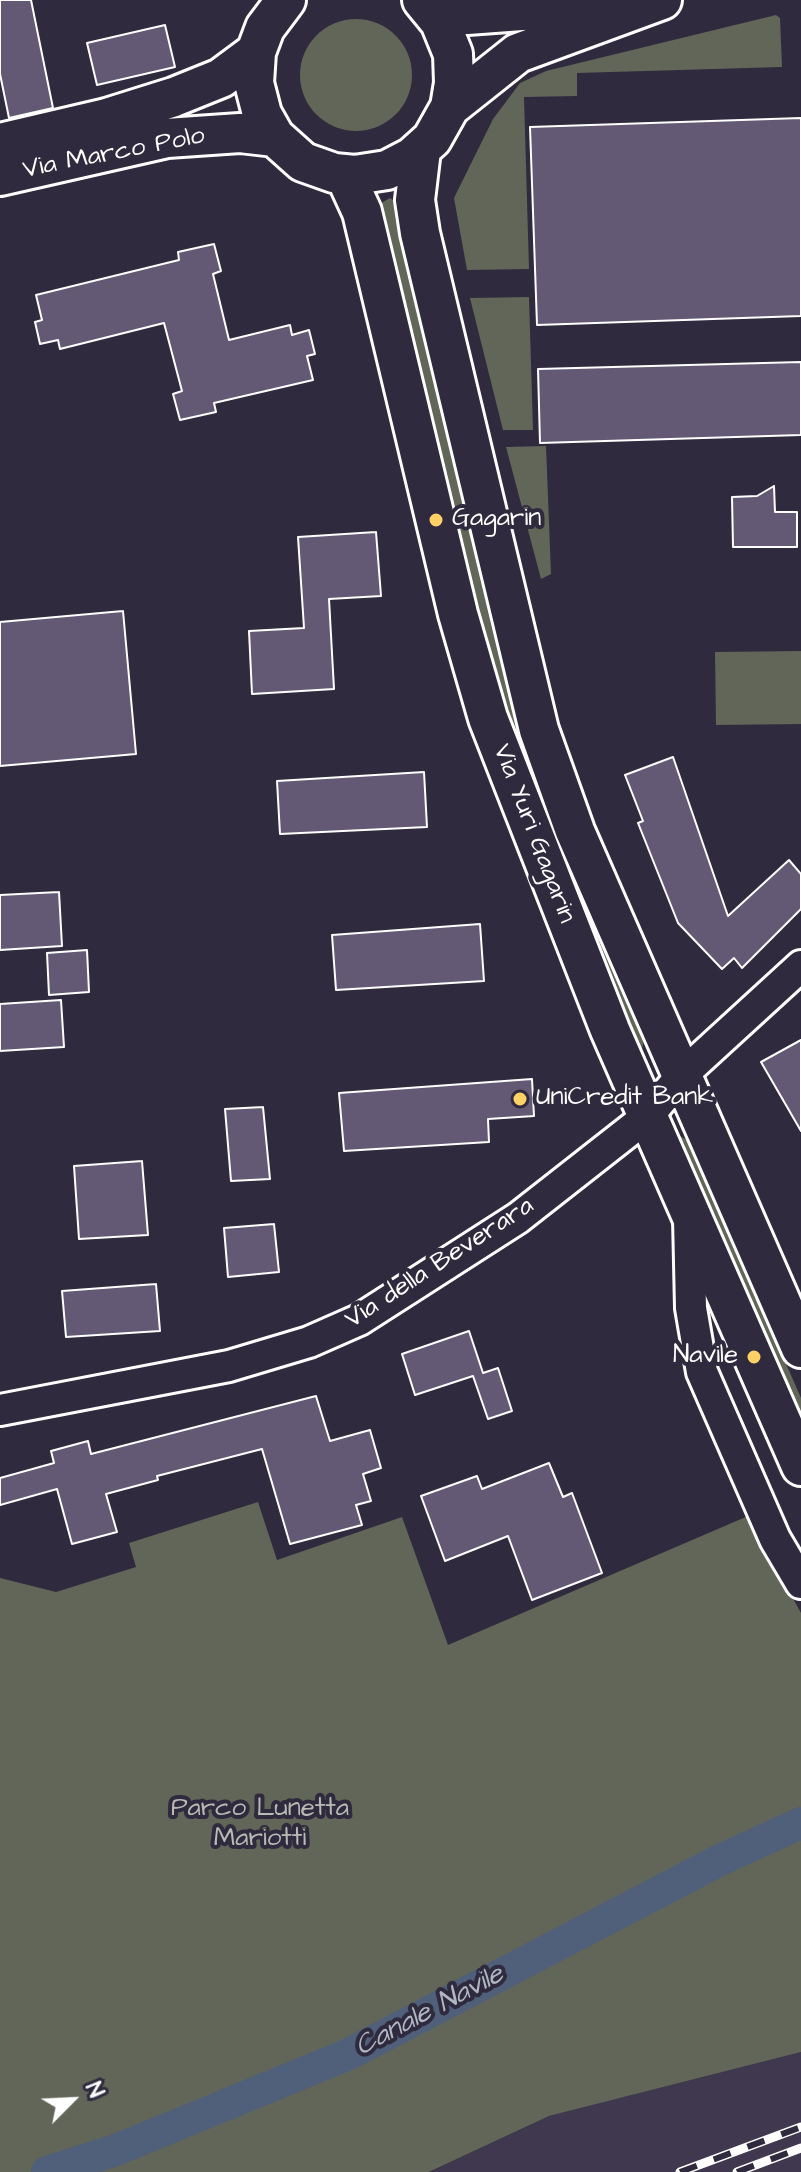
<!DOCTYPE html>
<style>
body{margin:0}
#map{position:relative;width:801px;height:2172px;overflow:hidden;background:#2f2a3d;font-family:"Architects Daughter",sans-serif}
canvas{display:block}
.north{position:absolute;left:32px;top:2060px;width:80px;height:80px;-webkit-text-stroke:6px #2f2a3d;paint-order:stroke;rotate:66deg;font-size:22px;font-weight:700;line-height:32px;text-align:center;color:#fff}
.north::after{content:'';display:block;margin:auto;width:28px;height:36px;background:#fff;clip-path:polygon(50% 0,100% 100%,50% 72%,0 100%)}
</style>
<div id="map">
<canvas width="801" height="2172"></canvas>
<div class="north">N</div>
</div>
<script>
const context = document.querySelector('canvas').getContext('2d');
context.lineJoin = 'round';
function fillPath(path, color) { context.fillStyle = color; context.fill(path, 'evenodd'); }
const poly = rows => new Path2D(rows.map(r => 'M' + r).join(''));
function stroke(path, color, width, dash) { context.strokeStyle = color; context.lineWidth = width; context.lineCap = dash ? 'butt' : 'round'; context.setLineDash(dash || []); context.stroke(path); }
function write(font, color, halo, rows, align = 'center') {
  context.font = font + ' "Architects Daughter",sans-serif'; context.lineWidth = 8; context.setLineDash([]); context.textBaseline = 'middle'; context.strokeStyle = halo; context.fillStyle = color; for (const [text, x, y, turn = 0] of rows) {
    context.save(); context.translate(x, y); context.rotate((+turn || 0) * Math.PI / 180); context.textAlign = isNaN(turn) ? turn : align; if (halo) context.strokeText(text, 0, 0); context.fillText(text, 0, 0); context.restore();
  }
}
fillPath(poly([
 [801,2052,801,2172,430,2172,549,2116]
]), '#3f384e');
fillPath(poly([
 [776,15,780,18,782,67,577,73,577,96,524,97,529,269,467,270,454,198,493,119,520,83,546,71],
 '300 75a56 56 0 1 1 112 0a56 56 0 1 1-112 0Z',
 [390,198,393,200,523,734,644,1039,642,1049,634,1041,508,732,381,203],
 [529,297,533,430,503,430,470,298],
 [546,446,551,574,541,579,506,447],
 [801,651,801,724,716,725,715,652],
 [680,1136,689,1141,801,1398,801,1430,678,1145],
 [258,1502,277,1560,402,1517,448,1645,748,1516,801,1613,801,2052,549,2116,429,2172,0,2172,0,1578,56,1592,136,1567,129,1543]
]), '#616659');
stroke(poly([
 [47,2172,116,2150,349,2054,720,1860,801,1823]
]), '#50607a', 32);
const building = poly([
 [0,0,31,0,53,108,9,118,0,74,0,0],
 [165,25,175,67,97,85,87,43,165,25],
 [801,118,801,316,537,325,530,127,801,118],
 [214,244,221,271,213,274,229,340,290,325,292,335,309,330,315,354,307,356,313,380,214,403,216,412,180,420,173,394,182,391,164,323,60,349,58,340,40,344,35,322,42,320,36,295,179,260,178,252,214,244],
 [801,362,801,435,540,443,538,369,801,362],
 [774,486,775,512,797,512,797,547,733,547,732,497,757,496,774,486],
 [376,532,381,596,329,599,334,689,252,694,249,631,304,628,298,537,376,532],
 [123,611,136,754,0,766,0,622,123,611],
 [673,757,728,916,789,860,801,874,801,909,742,968,734,958,722,969,678,923,638,823,643,821,625,775,673,757],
 [424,772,427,827,280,834,277,781,424,772],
 [59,892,62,946,0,950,0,895,59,892],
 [480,924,484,981,336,990,332,935,480,924],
 [87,950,89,992,49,995,47,953,87,950],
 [61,1000,64,1047,0,1051,0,1004,61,1000],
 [801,1040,801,1131,761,1062,801,1040],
 [532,1079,534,1116,488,1119,489,1142,344,1151,339,1093,532,1079],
 [263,1107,270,1179,231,1181,225,1109,263,1107],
 [142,1161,148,1235,79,1239,74,1166,142,1161],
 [274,1224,279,1272,228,1277,224,1228,274,1224],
 [156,1284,160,1331,66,1337,62,1291,156,1284],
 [469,1331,483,1373,498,1368,512,1411,488,1419,473,1376,415,1395,402,1354,469,1331],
 [316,1396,330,1441,370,1430,381,1468,363,1474,371,1501,356,1505,362,1525,290,1544,262,1449,157,1476,158,1480,106,1494,117,1532,72,1544,57,1489,0,1505,0,1478,54,1463,51,1451,88,1441,91,1454,316,1396],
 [549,1463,563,1497,572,1493,602,1573,532,1600,508,1536,445,1561,421,1496,477,1476,482,1489,549,1463]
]);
fillPath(building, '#645975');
stroke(building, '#fff', 2);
const minor = poly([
 [689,1218,691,1308,702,1372,775,1539,801,1583],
 [0,1410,229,1366,309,1342,359,1320,518,1218,648,1116,682,1075,801,966]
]);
const major = poly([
 [286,0,265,28,256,52,254,83,262,114,275,137,303,162,334,173,355,175,387,170,412,157,432,139,450,107,454,83,453,54,440,22,422,0],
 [431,10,467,15,617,4],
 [450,107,518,53,662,0],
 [0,143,107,118,174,97,221,78,256,52],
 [421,150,415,200,420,233,539,730,575,831,801,1348],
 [345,175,362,212,458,614,488,718,610,1030,801,1466],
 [0,176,167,138,240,133,275,137]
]);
stroke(minor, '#fff', 36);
stroke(major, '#fff', 44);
stroke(minor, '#2f2a3d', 30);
stroke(major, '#2f2a3d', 38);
const rail = poly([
 [680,2172,801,2127],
 [737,2172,801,2148]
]);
stroke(rail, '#fff', 9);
stroke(rail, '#2f2a3d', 6, [18]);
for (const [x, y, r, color] of [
 [436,520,8,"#ffd166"],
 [520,1099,8,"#ffd166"],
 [754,1357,8,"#ffd166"]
]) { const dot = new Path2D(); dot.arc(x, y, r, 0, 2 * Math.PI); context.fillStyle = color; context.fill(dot); stroke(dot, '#2f2a3d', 3); }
write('26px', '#fff', '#2f2a3d', [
 ["Via Marco Polo",114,154,-11],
 ["Via Yuri Gagarin",533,834,69],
 ["Via della Beverara",440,1264,-33]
]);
write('26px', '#fff', '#2f2a3d', [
 ["Gagarin",452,520],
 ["UniCredit Bank",536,1099],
 ["Navile",738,1357,"right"]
], 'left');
write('26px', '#b8bab4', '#2f2a3d', [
 ["Parco Lunetta",260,1810],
 ["Mariotti",260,1840]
]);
write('italic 28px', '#b0b7c3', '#2f2a3d', [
 ["Canale Navile",430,2012,-28]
]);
</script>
